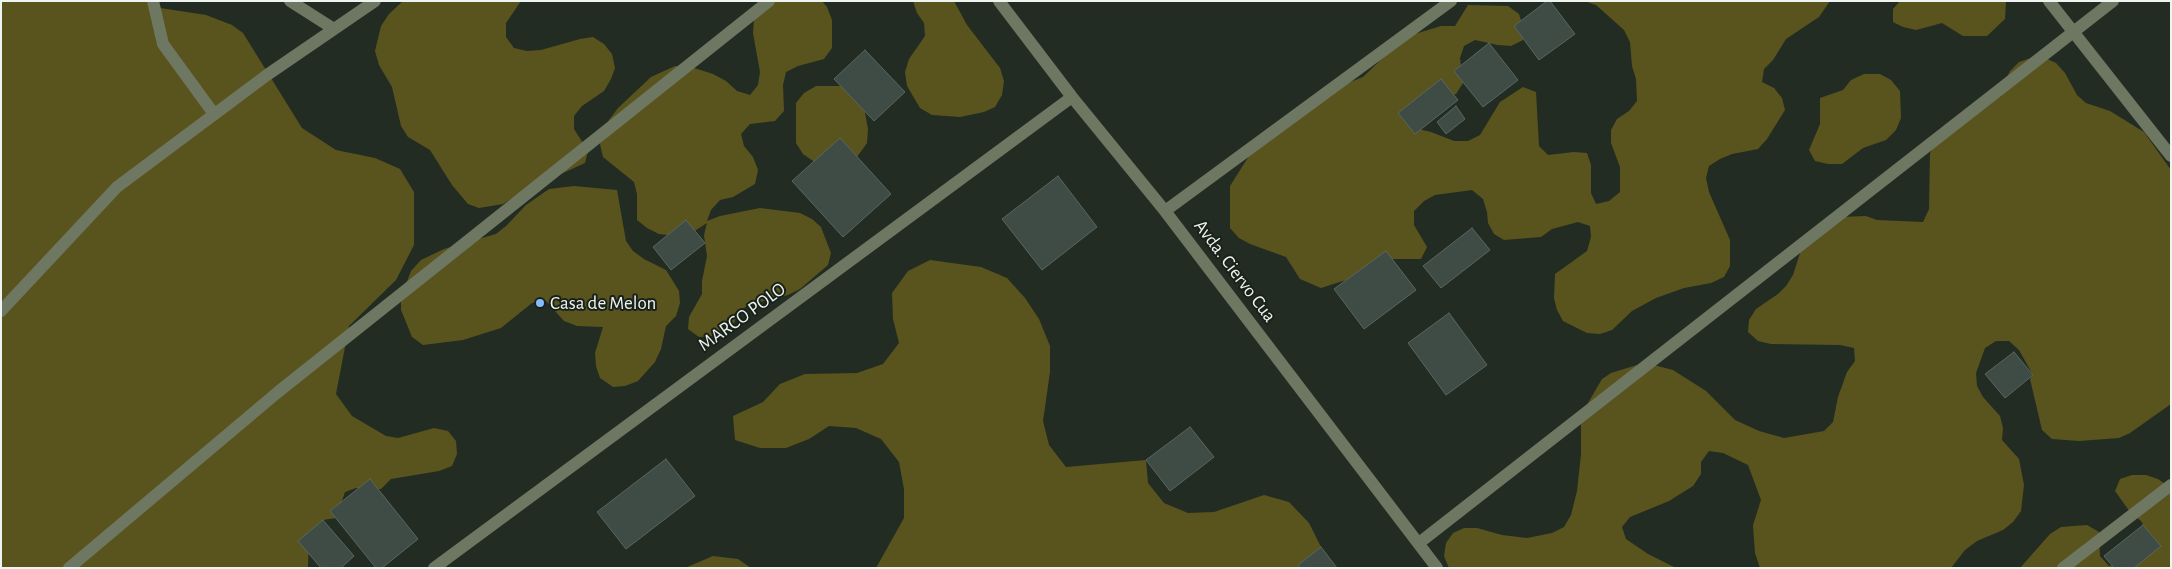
<!DOCTYPE html>
<style>
body{margin:0}
#map{position:relative;width:2172px;height:569px;overflow:hidden;background:#232c23;font-family:"Alegreya Sans",sans-serif}
canvas{display:block}
.frame{position:absolute;inset:0;border:2px solid #eef4ef;pointer-events:none}
</style>
<div id="map">
<canvas width="2172" height="569"></canvas>
<div class="frame"></div>
</div>
<script>
const context = document.querySelector('canvas').getContext('2d');
context.lineJoin = 'round';
function fillPath(path, color) { context.fillStyle = color; context.fill(path, 'evenodd'); }
const poly = rows => new Path2D(rows.map(r => 'M' + r).join(''));
function stroke(path, color, width, dash) { context.strokeStyle = color; context.lineWidth = width; context.lineCap = dash ? 'butt' : 'round'; context.setLineDash(dash || []); context.stroke(path); }
function write(font, color, halo, rows, align = 'center') {
  context.font = font + ' "Alegreya Sans",sans-serif'; context.lineWidth = 4; context.setLineDash([]); context.textBaseline = 'middle'; context.strokeStyle = halo; context.fillStyle = color; for (const [text, x, y, turn = 0] of rows) {
    context.save(); context.translate(x, y); context.rotate((+turn || 0) * Math.PI / 180); context.textAlign = isNaN(turn) ? turn : align; if (halo) context.strokeText(text, 0, 0); context.fillText(text, 0, 0); context.restore();
  }
}
fillPath(poly([
 [1,1,146,1,154,7,206,15,232,25,243,33,302,128,336,150,375,158,400,169,414,192,414,245,396,280,349,326,336,394,352,416,386,436,398,438,434,428,448,431,456,441,457,454,452,466,439,471,391,479,381,489,356,488,345,492,336,518,323,520,309,534,308,568,1,568],
 [403,1,521,1,506,23,506,37,514,48,527,51,541,50,580,39,593,37,604,44,612,54,615,68,611,79,604,91,582,106,574,116,574,129,588,151,585,163,561,174,548,175,503,204,479,208,468,204,452,185,430,150,408,137,401,126,392,87,379,65,375,51,381,26,389,14],
 [761,1,822,1,827,7,832,20,832,48,824,59,798,66,786,72,783,85,784,111,775,121,750,124,741,134,744,146,753,157,758,170,755,184,733,197,720,200,711,210,707,221,720,216,760,208,800,213,812,219,821,227,831,253,828,265,800,289,788,295,748,305,738,313,733,326,724,335,699,337,688,329,689,317,702,294,702,281,707,256,704,235,707,223,685,237,659,234,647,228,637,220,637,194,634,182,603,157,600,144,609,120,618,108,651,77,675,66,688,66,713,74,726,81,737,91,750,95,758,85,760,72,753,33,755,5],
 [913,1,954,1,967,25,1000,68,1004,81,1002,95,995,107,984,112,960,117,932,115,920,108,907,86,905,72,909,59,925,36,924,23,917,13],
 [1584,1,1830,1,1819,17,1786,39,1773,60,1764,69,1762,82,1774,88,1782,98,1785,110,1767,139,1758,149,1732,154,1720,159,1709,166,1706,178,1709,192,1730,240,1730,266,1724,277,1711,283,1684,288,1656,298,1632,311,1612,330,1600,334,1587,333,1563,321,1557,310,1554,298,1555,274,1587,251,1591,237,1590,226,1578,222,1552,229,1541,237,1504,240,1494,234,1488,223,1487,212,1483,199,1472,190,1435,195,1424,201,1414,211,1414,225,1427,247,1421,259,1377,259,1346,280,1321,288,1300,279,1286,257,1250,244,1239,238,1230,228,1230,186,1259,140,1325,92,1363,77,1391,50,1415,34,1441,26,1455,26,1468,5,1508,6,1519,14,1523,27,1523,40,1511,46,1498,45,1475,40,1464,46,1460,58,1463,83,1456,94,1431,100,1418,129,1431,132,1454,141,1468,141,1480,135,1500,102,1523,87,1536,92,1539,146,1548,155,1574,152,1587,153,1591,165,1591,193,1596,204,1609,201,1620,192,1620,167,1611,143,1611,130,1617,119,1629,111,1637,101,1636,79,1632,66,1630,42,1624,30,1596,5],
 [1900,1,2006,1,2005,19,1987,36,1963,36,1942,23,1916,30,1903,27,1893,22,1893,9],
 [2043,57,2056,63,2065,73,2077,95,2086,103,2110,111,2144,132,2171,170,2171,404,2130,433,2119,438,2079,441,2052,439,2042,430,2030,379,2033,375,2019,350,2009,341,1996,341,1985,348,1976,373,1977,386,1983,397,2000,416,2003,428,2002,440,2019,459,2024,485,2021,511,2013,522,2003,530,1977,541,1965,550,1951,568,1760,568,1755,553,1753,525,1761,500,1748,465,1723,453,1709,451,1701,462,1701,474,1693,486,1669,501,1630,517,1622,527,1626,539,1648,554,1676,568,1449,568,1444,556,1446,543,1453,533,1464,528,1477,528,1502,535,1527,538,1552,533,1564,527,1571,515,1577,491,1581,454,1581,415,1602,379,1611,373,1637,365,1650,364,1673,370,1706,391,1735,420,1759,431,1784,438,1824,431,1833,422,1838,397,1847,372,1855,361,1854,348,1840,345,1771,344,1758,341,1748,332,1749,320,1756,309,1778,294,1786,286,1793,275,1801,250,1839,217,1866,216,1877,220,1923,222,1929,209,1930,153,1936,141,2001,96,2004,83,2010,71,2019,62,2031,58],
 [1864,74,1880,74,1891,80,1900,91,1901,118,1896,130,1886,140,1863,148,1842,164,1828,164,1815,161,1809,150,1820,124,1820,98,1843,90,1851,80],
 [816,86,844,86,863,102,868,129,867,143,852,164,829,172,803,154,796,143,796,103,804,93],
 [574,186,617,190,626,241,633,251,644,259,666,270,679,291,680,303,676,316,666,326,661,349,655,362,638,381,625,386,613,387,600,378,596,366,595,353,603,327,577,326,564,321,546,301,532,303,501,328,463,340,423,345,412,337,401,310,401,297,411,271,421,260,444,249,496,234,506,226,526,205,549,189],
 [930,260,981,267,1007,278,1025,298,1039,319,1050,346,1050,372,1043,421,1049,445,1066,467,1146,460,1148,483,1164,503,1188,513,1214,512,1264,495,1289,502,1309,523,1321,547,1309,568,876,568,904,518,904,489,899,462,881,439,856,428,829,426,809,439,786,448,760,448,735,440,733,416,763,402,780,384,805,374,857,373,883,364,899,343,893,319,892,293,908,271],
 [2132,475,2146,475,2158,479,2171,488,2171,568,2020,568,2050,534,2061,527,2087,525,2099,532,2100,556,2109,566,2122,564,2149,535,2141,521,2130,512,2115,491,2120,479],
 [713,556,738,559,751,568,685,568]
]), '#59541d');
const building = poly([
 [1547,1,1550,1,1575,34,1539,60,1514,26,1547,1],
 [1489,43,1518,80,1483,107,1454,71,1489,43],
 [865,50,905,92,874,121,834,79,865,50],
 [1441,79,1458,100,1415,134,1398,113,1441,79],
 [1456,106,1465,119,1446,134,1437,122,1456,106],
 [840,138,891,194,843,237,792,181,840,138],
 [1058,176,1097,227,1042,270,1002,219,1058,176],
 [686,220,705,243,671,270,653,247,686,220],
 [1472,228,1490,250,1441,288,1423,266,1472,228],
 [1386,251,1416,290,1364,329,1334,289,1386,251],
 [1449,313,1487,365,1446,395,1408,343,1449,313],
 [2014,352,2033,375,2005,398,1985,374,2014,352],
 [1190,427,1214,457,1170,491,1146,460,1190,427],
 [666,459,695,496,626,549,597,512,666,459],
 [370,479,418,539,382,568,376,568,330,511,370,479],
 [323,520,354,556,341,568,321,568,298,541,323,520],
 [2143,525,2161,546,2134,568,2114,568,2104,556,2143,525],
 [1321,547,1337,568,1300,568,1298,565,1321,547]
]);
fillPath(building, '#3f4c46');
stroke(building, '#596761', 1);
stroke(poly([
 [153,1,163,44,214,114],
 [290,1,334,29],
 [999,1,1072,97,1165,211,1437,568],
 [2049,1,2171,156],
 [1165,211,1451,1],
 [1,311,117,187,267,75,375,1],
 [1419,543,2113,1],
 [69,568,278,392,769,1],
 [434,568,1072,97],
 [2063,568,2171,485]
]), '#6e7761', 12);
for (const [x, y, r, color] of [
 [540,303,5,"#84bcfb"]
]) { const dot = new Path2D(); dot.arc(x, y, r, 0, 2 * Math.PI); context.fillStyle = color; context.fill(dot); stroke(dot, '#19221a', 2); }
write('19px', '#eef4ef', '#19221a', [
 ["Avda. Ciervo Cua",1235,271,53],
 ["MARCO POLO",742,317,-36]
]);
write('19px', '#eef4ef', '#19221a', [
 ["Casa de Melon",550,303]
], 'left');
</script>
